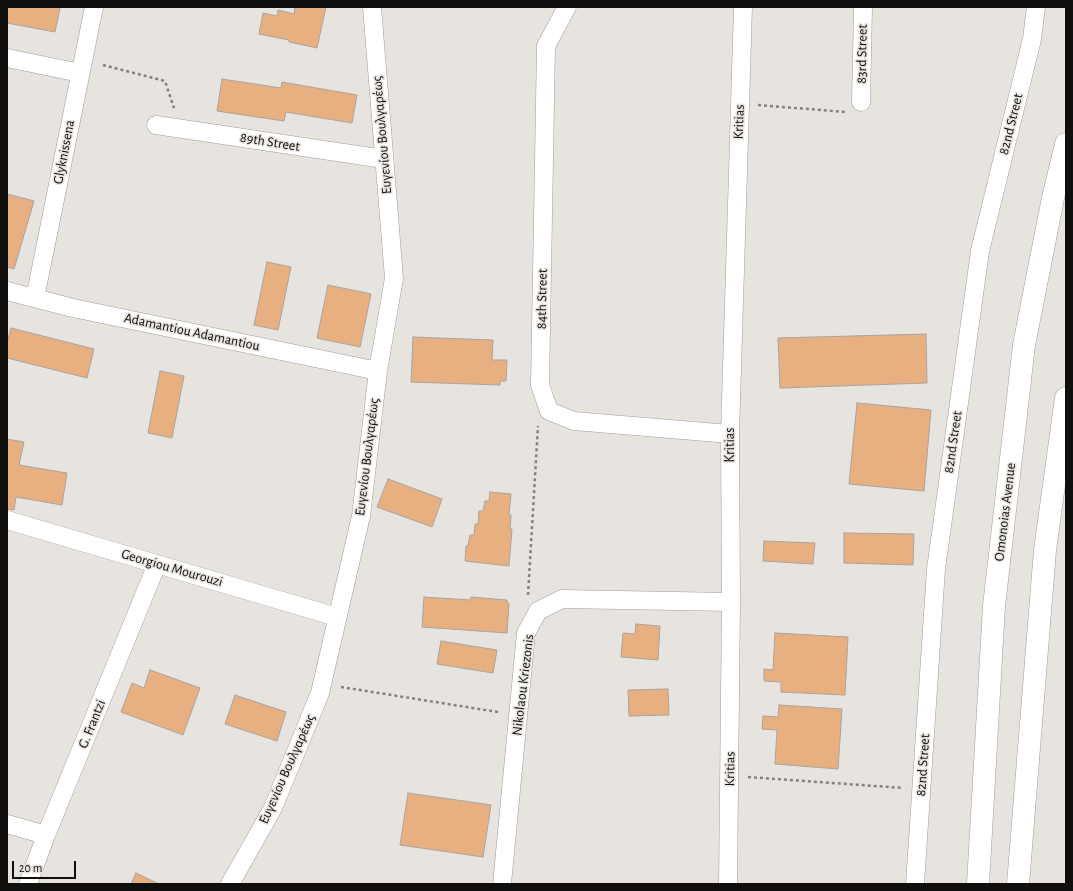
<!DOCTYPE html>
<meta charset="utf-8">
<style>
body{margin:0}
#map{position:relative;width:1073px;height:891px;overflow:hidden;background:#e7e3df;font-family:"Alegreya Sans",sans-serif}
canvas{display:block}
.frame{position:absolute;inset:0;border:8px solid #110f0e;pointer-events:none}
.scale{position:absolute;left:12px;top:861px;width:64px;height:18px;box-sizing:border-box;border:2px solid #110f0e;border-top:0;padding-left:5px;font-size:12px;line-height:14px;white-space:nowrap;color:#110f0e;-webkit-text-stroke:3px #e7e3df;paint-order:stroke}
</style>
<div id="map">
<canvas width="1073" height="891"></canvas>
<div class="frame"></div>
<div class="scale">20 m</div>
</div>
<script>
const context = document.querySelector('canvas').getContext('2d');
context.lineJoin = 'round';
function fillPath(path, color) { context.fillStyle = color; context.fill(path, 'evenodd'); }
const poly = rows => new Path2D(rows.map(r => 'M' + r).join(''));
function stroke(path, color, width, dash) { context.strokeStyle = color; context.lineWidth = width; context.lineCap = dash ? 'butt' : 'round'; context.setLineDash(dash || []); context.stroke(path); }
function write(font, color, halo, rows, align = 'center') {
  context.font = font + ' "Alegreya Sans",sans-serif'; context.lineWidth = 3; context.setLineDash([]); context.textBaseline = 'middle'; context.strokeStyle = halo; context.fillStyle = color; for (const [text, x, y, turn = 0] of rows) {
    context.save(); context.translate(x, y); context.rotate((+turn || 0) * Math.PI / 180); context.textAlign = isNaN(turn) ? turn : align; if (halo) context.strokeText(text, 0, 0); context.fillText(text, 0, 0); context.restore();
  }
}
const building = poly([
 [7,7,54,7,60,8,55,32,7,23,7,7],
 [295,7,326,7,317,48,289,42,289,40,259,34,263,13,277,16,278,10,294,14,295,7],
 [222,79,281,88,282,82,357,95,352,123,286,112,284,121,217,111,222,79],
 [7,194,34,201,14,269,7,267,7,194],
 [267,262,291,267,278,330,254,325,267,262],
 [328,285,371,294,360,347,317,338,328,285],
 [11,328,94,349,87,378,7,358,7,343,11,328],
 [926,334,927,383,780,388,778,338,926,334],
 [413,337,493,340,492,360,507,360,506,381,500,381,500,385,411,382,413,337],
 [160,371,184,376,172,438,148,433,160,371],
 [857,403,931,410,924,491,849,484,857,403],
 [7,439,24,442,19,465,67,473,62,505,16,497,14,510,7,509,7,439],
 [388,479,442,499,432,527,377,507,388,479],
 [490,492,511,494,509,515,511,515,510,529,512,529,509,566,465,561,466,546,468,546,470,535,474,535,475,524,478,524,479,511,483,511,485,501,489,501,490,492],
 [844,533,914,534,913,565,844,563,844,533],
 [764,541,815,543,813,564,763,561,764,541],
 [424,597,470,600,471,597,507,600,507,603,509,603,507,633,422,627,424,597],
 [636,624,660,626,658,660,621,657,623,633,635,634,636,624],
 [775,633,848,637,845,695,781,692,781,682,764,681,764,669,773,670,775,633],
 [441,641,497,650,493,673,437,664,441,641],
 [150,670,200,688,183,735,121,712,132,683,144,688,150,670],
 [668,689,669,715,629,716,628,690,668,689],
 [235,695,286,712,277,741,225,724,235,695],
 [779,705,842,709,838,769,775,764,777,730,762,729,763,716,778,717,779,705],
 [408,793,491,805,483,857,400,845,408,793],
 [136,873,159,884,131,884,136,873]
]);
fillPath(building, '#e8b080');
stroke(building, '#a8a3a0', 1);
const minor = poly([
 [567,7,546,46,540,385,549,411,574,421,730,434],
 [7,58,80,73],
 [861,102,863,7],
 [156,125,384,159],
 [7,291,73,308,378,371],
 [35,298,94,7],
 [7,520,337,617],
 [7,824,46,835],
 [28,884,46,835,157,564],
 [230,884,273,808,320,693,361,516,378,371,394,278,372,7],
 [502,884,526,633,538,611,562,599,731,602],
 [728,884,731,602,730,434,743,7],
 [915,884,936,569,980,251,1032,39,1036,7]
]);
const secondary = poly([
 [978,884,994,606,1024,345,1053,198,1066,144],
 [1018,884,1045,550,1066,398]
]);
stroke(minor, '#a19d99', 19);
stroke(secondary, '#a19d99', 23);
stroke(poly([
 [103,65,165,81,174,108],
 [758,105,845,112],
 [528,595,538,426],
 [341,687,498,712],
 [748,777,903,788]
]), '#84817e', 2.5, [3, 3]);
stroke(minor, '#fff', 18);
stroke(secondary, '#fff', 22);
write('14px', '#110f0e', '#e7e3df', [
 ["83rd Street",862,54,-89],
 ["Kritias",739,122,-88],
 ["82nd Street",1011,124,-76],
 ["Ευγενίου Βουλγαρέως",382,135,-95],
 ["89th Street",270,142,9],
 ["Glyknissena",64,152,-79],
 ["84th Street",542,299,-89],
 ["Adamantiou Adamantiou",192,332,12],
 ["82nd Street",953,442,-82],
 ["Kritias",730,445,-90],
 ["Ευγενίου Βουλγαρέως",367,457,-83],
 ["Omonoias Avenue",1005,512,-83],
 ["Georgiou Mourouzi",172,568,16],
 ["Nikolaou Kriezonis",523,685,-83],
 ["G. Frantzi",92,724,-68],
 ["82nd Street",923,765,-86],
 ["Ευγενίου Βουλγαρέως",287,769,-66],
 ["Kritias",730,769,-89]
]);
</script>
